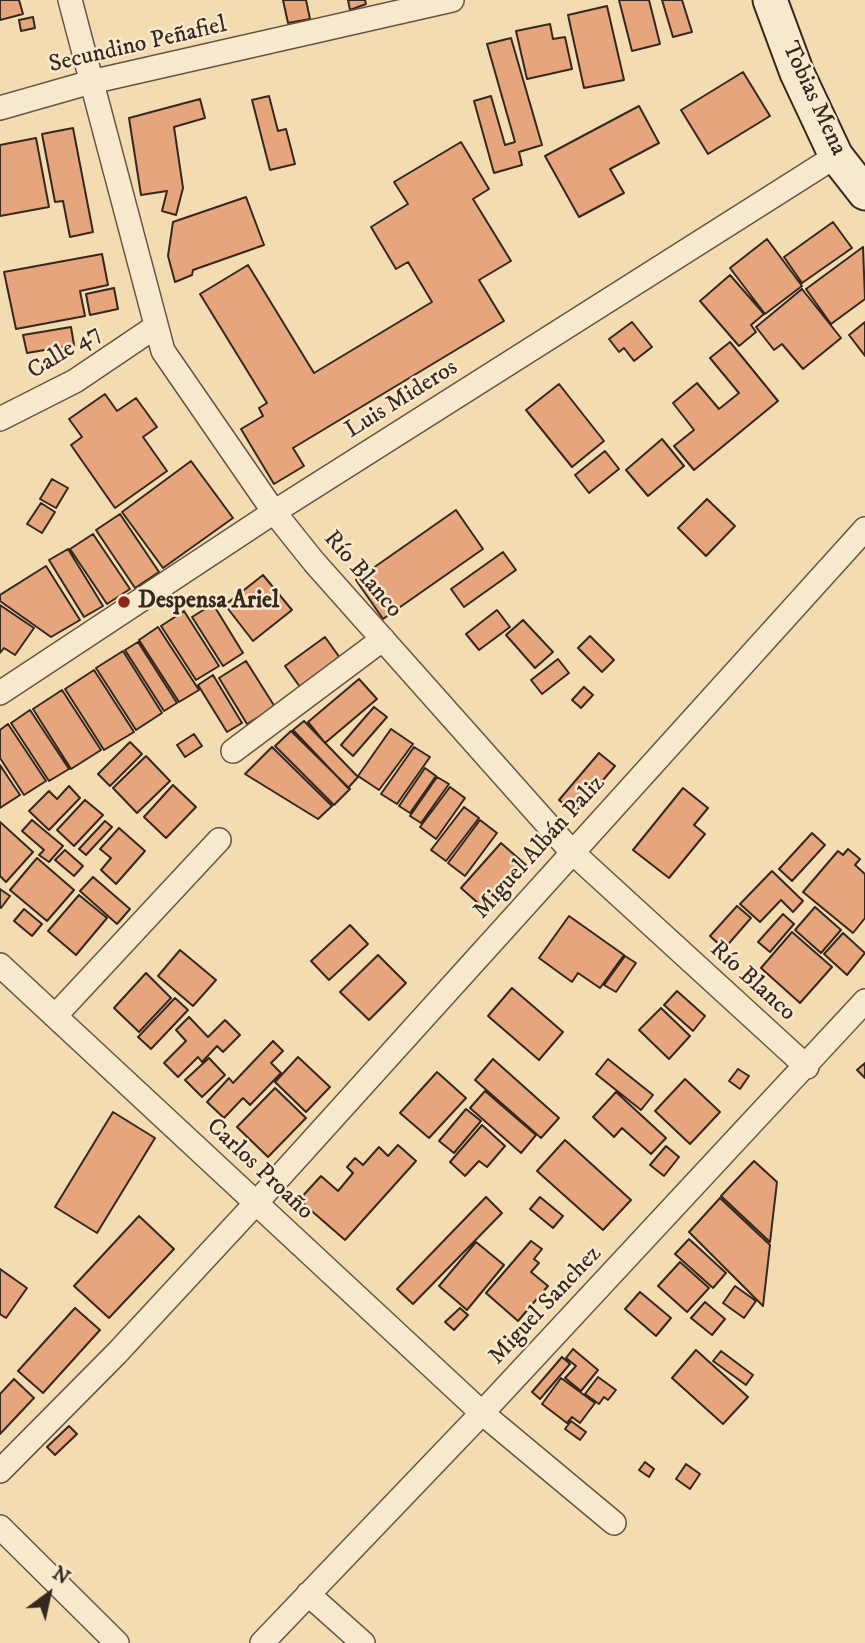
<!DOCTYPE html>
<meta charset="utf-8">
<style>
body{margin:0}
#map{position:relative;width:865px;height:1643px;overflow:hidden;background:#f4dcb2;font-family:"IM FELL DW Pica",serif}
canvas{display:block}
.north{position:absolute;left:14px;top:1559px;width:70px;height:70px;-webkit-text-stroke:5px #f8e8cd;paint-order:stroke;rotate:33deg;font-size:19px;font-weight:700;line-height:28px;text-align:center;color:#35281f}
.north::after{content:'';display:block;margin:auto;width:24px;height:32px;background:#35281f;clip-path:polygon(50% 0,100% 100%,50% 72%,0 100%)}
</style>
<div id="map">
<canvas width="865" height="1643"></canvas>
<div class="north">N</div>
</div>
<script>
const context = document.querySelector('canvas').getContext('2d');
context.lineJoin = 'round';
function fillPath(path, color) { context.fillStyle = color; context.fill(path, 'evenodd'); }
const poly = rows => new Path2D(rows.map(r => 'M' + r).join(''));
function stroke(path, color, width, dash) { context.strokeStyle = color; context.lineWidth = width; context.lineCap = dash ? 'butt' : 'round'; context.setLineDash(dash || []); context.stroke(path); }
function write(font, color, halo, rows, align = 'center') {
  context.font = font + ' "IM FELL DW Pica",serif'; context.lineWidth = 5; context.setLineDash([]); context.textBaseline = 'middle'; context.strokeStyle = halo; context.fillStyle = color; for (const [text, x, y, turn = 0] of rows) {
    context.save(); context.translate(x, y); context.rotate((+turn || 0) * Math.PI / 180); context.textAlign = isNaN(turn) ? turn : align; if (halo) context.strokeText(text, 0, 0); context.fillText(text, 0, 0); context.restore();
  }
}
const building = poly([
 [0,0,19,0,23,14,0,20,0,0],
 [283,0,306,0,310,19,288,23,283,0],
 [348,0,365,0,366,4,350,10,348,0],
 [619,0,649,0,660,44,632,51,619,0],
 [662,0,682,0,692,32,673,37,662,0],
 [607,6,624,80,584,88,568,15,607,6],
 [33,17,35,28,21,31,19,20,33,17],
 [550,24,553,39,565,37,572,69,527,79,516,31,550,24],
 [511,38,542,145,519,152,522,165,494,173,474,101,491,96,505,145,515,142,487,44,511,38],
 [743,72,770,116,708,154,681,110,743,72],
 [269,96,278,131,286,129,295,164,270,170,252,100,269,96],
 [200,99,205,118,174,127,183,188,176,215,162,211,167,191,141,195,129,118,200,99],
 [639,106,659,143,610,169,624,193,579,217,545,156,639,106],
 [73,128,93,232,70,237,63,201,55,202,42,134,73,128],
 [36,138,49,207,0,216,0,145,36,138],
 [461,142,489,189,473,199,511,261,479,280,504,321,293,448,304,466,274,484,241,429,263,416,259,408,267,403,200,294,248,265,314,373,432,302,408,262,396,269,371,227,408,204,394,182,461,142],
 [246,197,264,245,193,270,192,275,175,282,168,256,173,222,246,197],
 [833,222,852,248,802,283,784,257,833,222],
 [767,239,802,286,765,314,730,268,767,239],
 [863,247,865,299,831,324,806,289,863,247],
 [102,254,108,285,80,291,85,316,16,329,4,272,102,254],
 [730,275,764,314,751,325,756,332,739,346,700,301,730,275],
 [114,288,118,309,90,315,86,294,114,288],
 [802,289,841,338,803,369,782,344,774,350,756,327,802,289],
 [632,322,652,347,634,361,624,348,619,352,609,339,632,322],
 [865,322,865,356,849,335,865,322],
 [71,327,74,345,27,353,23,335,71,327],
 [730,342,778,401,694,470,674,446,694,430,673,403,697,383,719,409,739,393,710,358,730,342],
 [559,384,604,441,572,467,526,410,559,384],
 [105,394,117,411,136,398,157,427,143,437,167,471,115,508,71,445,82,437,69,419,105,394],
 [662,439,684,466,648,496,626,470,662,439],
 [605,451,619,469,589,493,575,475,605,451],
 [191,461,233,518,163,568,122,512,191,461],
 [52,479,68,488,56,508,40,499,52,479],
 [707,499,735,526,706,556,678,528,707,499],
 [41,503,55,512,42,533,27,524,41,503],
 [456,510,483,549,383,619,356,580,456,510],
 [120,514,159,572,135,588,96,530,120,514],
 [93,534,130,589,107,604,70,549,93,534],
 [68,549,103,606,84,617,49,560,68,549],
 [503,552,516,570,464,607,451,589,503,552],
 [46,566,80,620,51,637,0,601,0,595,46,566],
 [263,575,292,610,253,641,225,605,263,575],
 [213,604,243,653,223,666,192,617,213,604],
 [0,605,34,628,15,655,4,648,0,653,0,605],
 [497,610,510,627,479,650,466,634,497,610],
 [184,611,219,666,196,680,161,626,184,611],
 [523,620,553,652,535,668,506,635,523,620],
 [158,627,199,690,179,702,139,640,158,627],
 [590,636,614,660,602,672,578,648,590,636],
 [325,637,340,658,300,687,285,666,325,637],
 [138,642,177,703,164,711,125,650,138,642],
 [123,651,162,713,136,730,96,668,123,651],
 [558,659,569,673,542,694,531,680,558,659],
 [246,661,275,707,247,724,219,678,246,661],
 [94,670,134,732,104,750,65,689,94,670],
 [213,675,242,723,227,732,198,685,213,675],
 [359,679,377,699,325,743,308,722,359,679],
 [584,687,593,695,581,708,572,700,584,687],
 [62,690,101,750,71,769,33,709,62,690],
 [374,707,387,717,353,756,341,745,374,707],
 [30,710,69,769,49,781,11,723,30,710],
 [304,721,358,777,348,788,293,730,304,721],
 [8,724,46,781,24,795,0,758,0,730,8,724],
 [391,729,413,744,379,790,358,776,391,729],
 [291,731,350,789,334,805,275,746,291,731],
 [194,734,202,746,185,757,177,745,194,734],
 [130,742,142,754,110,786,98,774,130,742],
 [272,747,332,806,318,819,245,774,272,747],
 [414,747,430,757,397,804,381,794,414,747],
 [599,753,615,766,575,813,559,800,599,753],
 [146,756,170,781,137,813,113,788,146,756],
 [0,765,20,795,0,808,0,765],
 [425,768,436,776,410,813,399,806,425,768],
 [437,777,449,784,421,823,410,816,437,777],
 [173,785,196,807,166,838,144,817,173,785],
 [69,786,80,798,49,830,29,811,49,791,57,799,69,786],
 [450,787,465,798,436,839,420,827,450,787],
 [683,788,708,808,694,825,705,834,669,878,633,850,683,788],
 [85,800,103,815,74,846,57,830,85,800],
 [464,807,479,818,446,861,431,850,464,807],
 [32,820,63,846,49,862,39,855,44,850,22,831,32,820],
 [480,820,497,833,465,876,448,863,480,820],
 [105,821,112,827,86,855,79,849,105,821],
 [0,822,33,852,6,882,0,876,0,822],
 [119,828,145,851,116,884,101,870,111,858,100,849,119,828],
 [812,833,825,845,792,881,779,869,812,833],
 [501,843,526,865,487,911,461,888,501,843],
 [848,849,860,859,855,865,865,874,865,918,853,933,803,892,838,851,843,855,848,849],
 [65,850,83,866,74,876,55,860,65,850],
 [37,858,74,890,47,921,10,890,37,858],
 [772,871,803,901,793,912,781,900,760,922,740,904,772,871],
 [93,877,130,909,117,924,80,891,93,877],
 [0,889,10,896,1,908,0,907,0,889],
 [79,895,107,918,76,955,48,931,79,895],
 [737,906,751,918,724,949,710,936,737,906],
 [815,907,841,930,821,953,795,930,815,907],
 [24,909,42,924,32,936,14,921,24,909],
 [783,914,794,924,770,952,758,942,783,914],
 [569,916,624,955,600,988,578,973,572,982,539,958,569,916],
 [350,925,368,944,329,980,311,961,350,925],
 [792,932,832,967,800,1003,761,968,792,932],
 [843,933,865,953,847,975,824,954,843,933],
 [180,950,216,980,193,1006,158,976,180,950],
 [378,955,406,983,369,1020,340,992,378,955],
 [625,956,636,963,616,992,604,985,625,956],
 [146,973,171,998,139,1032,114,1008,146,973],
 [512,988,563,1032,539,1060,488,1016,512,988],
 [677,991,705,1016,693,1031,664,1005,677,991],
 [175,998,188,1010,151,1049,138,1037,175,998],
 [661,1008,690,1036,669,1059,639,1030,661,1008],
 [189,1017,208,1037,225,1020,240,1035,223,1052,217,1046,202,1062,198,1057,178,1077,164,1063,186,1041,176,1030,189,1017],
 [273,1041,283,1051,271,1063,281,1073,250,1105,243,1098,224,1118,207,1102,229,1078,233,1083,273,1041],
 [298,1057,330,1087,306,1112,275,1082,298,1057],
 [209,1058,225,1075,202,1097,185,1080,209,1058],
 [493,1059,559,1118,541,1138,475,1080,493,1059],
 [608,1059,653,1095,641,1110,596,1074,608,1059],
 [865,1063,865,1078,857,1070,865,1063],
 [738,1069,749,1076,740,1089,729,1081,738,1069],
 [437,1072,466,1098,429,1138,400,1113,437,1072],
 [685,1079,720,1112,690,1144,655,1111,685,1079],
 [275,1088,306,1118,268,1157,237,1127,275,1088],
 [485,1091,536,1135,521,1153,470,1108,485,1091],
 [616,1092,666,1138,651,1154,622,1128,614,1137,593,1117,616,1092],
 [466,1109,481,1121,454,1153,439,1141,466,1109],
 [113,1112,155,1138,97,1233,55,1207,113,1112],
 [482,1125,505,1146,487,1167,479,1161,465,1176,450,1162,482,1125],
 [565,1140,631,1200,603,1230,537,1171,565,1140],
 [398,1145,416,1161,345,1240,299,1200,321,1176,338,1191,353,1173,347,1167,355,1158,363,1165,379,1147,388,1156,398,1145],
 [666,1146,679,1157,664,1176,650,1165,666,1146],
 [754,1161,777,1182,770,1242,721,1196,754,1161],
 [486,1197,502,1213,413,1304,397,1289,486,1197],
 [540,1197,563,1216,553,1228,530,1209,540,1197],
 [720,1198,770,1245,763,1306,689,1232,720,1198],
 [139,1216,174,1249,109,1318,74,1286,139,1216],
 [689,1239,726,1273,713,1288,675,1254,689,1239],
 [531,1241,542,1249,534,1259,539,1263,531,1272,548,1286,518,1321,486,1293,531,1241],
 [476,1242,504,1265,467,1310,439,1286,476,1242],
 [680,1262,709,1288,687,1312,658,1286,680,1262],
 [0,1269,27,1288,6,1318,0,1314,0,1269],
 [735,1286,756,1301,744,1318,723,1303,735,1286],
 [640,1292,671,1318,656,1336,625,1309,640,1292],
 [705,1302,725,1319,712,1335,691,1318,705,1302],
 [75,1308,100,1330,43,1393,18,1371,75,1308],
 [460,1308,468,1315,454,1330,445,1322,460,1308],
 [573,1349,598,1370,581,1391,565,1378,576,1366,566,1358,573,1349],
 [696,1350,748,1397,723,1424,672,1378,696,1350],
 [721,1351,753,1375,746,1385,713,1361,721,1351],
 [562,1357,570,1364,540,1399,532,1392,562,1357],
 [598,1377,616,1390,608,1400,604,1397,599,1404,585,1394,598,1377],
 [561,1378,595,1403,580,1423,572,1417,567,1423,542,1404,561,1378],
 [14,1379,34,1398,0,1434,0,1394,14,1379],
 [571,1421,586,1432,580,1440,565,1429,571,1421],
 [69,1426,77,1434,55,1455,47,1447,69,1426],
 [645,1462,654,1469,649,1477,639,1470,645,1462],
 [686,1464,700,1474,690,1489,676,1479,686,1464]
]);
fillPath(building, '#e6a57d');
stroke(building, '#35281f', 2);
const street = poly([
 [70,0,163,351,274,512,314,562,572,852,807,1067],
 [0,108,91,82,452,0],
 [0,419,75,381,155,327],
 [0,693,274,512,836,156],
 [233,751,383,639],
 [0,965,482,1413,614,1523],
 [56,1015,219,840],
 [0,1471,117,1353,256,1203,865,529],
 [0,1527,117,1643],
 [308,1594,363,1643],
 [262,1643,482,1413,865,1001]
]);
const secondary = poly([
 [770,0,797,73,836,156,865,193]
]);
stroke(street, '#655544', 26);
stroke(secondary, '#35281f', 37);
stroke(street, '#f8e8cd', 23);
stroke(secondary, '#f8e8cd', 33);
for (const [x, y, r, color] of [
 [124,602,7,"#8f2418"]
]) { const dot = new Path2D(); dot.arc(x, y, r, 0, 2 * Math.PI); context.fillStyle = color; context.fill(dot); stroke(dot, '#f8e8cd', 2.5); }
write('24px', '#35281f', '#f8e8cd', [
 ["Secundino Peñafiel",138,46,-13],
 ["Tobias Mena",813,99,65],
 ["Calle 47",65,353,-32],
 ["Luis Mideros",402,400,-32],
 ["Río Blanco",362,575,49],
 ["Miguel Albán Paliz",540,848,-48],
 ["Río Blanco",752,982,42],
 ["Carlos Proaño",259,1170,43],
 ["Miguel Sanchez",546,1306,-47]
]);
write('bold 24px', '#35281f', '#f8e8cd', [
 ["Despensa Ariel",138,602]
], 'left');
</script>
